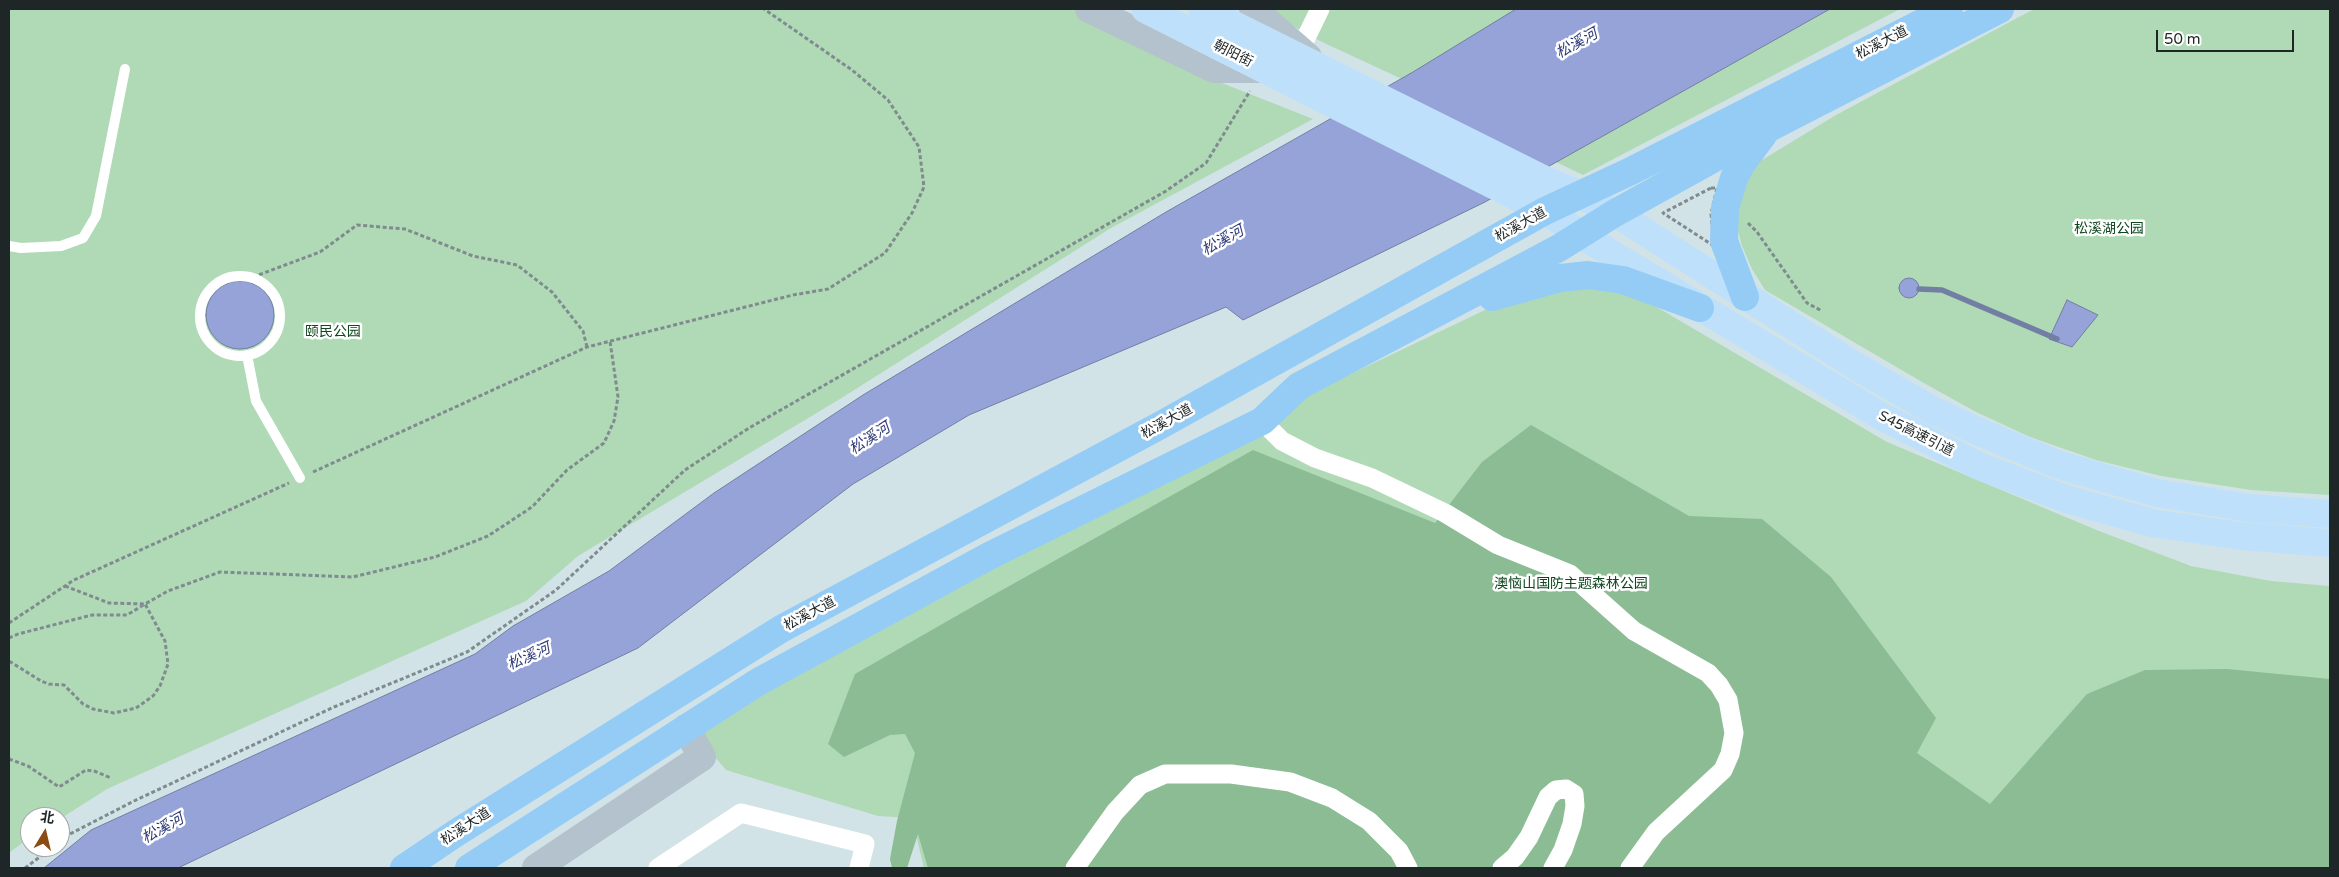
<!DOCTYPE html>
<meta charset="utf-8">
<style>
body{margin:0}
#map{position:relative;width:2339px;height:877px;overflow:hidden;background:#d2e3e7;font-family:"Varela Round","Noto Sans SC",sans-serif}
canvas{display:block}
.frame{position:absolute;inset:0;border:10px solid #1f2627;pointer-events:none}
.north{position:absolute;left:20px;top:807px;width:50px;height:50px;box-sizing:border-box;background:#fff;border:1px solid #a5a8a9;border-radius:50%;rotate:9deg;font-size:14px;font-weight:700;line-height:20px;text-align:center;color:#1f2627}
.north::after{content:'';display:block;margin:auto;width:18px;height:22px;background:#8b4b13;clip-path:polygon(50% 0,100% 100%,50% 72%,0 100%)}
.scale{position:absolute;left:2156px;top:30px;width:138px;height:22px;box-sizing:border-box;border:2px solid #1f2627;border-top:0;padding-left:6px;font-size:15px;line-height:18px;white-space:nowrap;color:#1f2627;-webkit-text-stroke:4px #fff;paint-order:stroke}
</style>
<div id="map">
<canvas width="2339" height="877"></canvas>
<div class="frame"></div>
<div class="north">北</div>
<div class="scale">50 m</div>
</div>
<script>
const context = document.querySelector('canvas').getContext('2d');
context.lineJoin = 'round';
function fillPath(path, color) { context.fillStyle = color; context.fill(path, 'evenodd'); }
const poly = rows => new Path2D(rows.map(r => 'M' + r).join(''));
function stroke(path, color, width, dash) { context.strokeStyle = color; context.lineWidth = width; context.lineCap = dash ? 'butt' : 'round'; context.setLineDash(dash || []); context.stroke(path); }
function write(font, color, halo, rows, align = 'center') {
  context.font = font + ' "Varela Round","Noto Sans SC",sans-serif'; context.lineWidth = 5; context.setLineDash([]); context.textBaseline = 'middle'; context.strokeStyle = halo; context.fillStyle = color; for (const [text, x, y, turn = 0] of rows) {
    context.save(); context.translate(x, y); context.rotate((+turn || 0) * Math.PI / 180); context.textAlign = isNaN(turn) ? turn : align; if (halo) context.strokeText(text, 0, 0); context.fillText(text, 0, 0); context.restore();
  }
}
fillPath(poly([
 [9,9,1074,9,1217,81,1313,119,1111,228,840,399,578,556,526,601,107,789,60,819,30,817,30,837,9,853],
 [1263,9,1551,9,1419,87,1320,41],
 [1830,9,1900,9,1583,175,1556,162],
 [2034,9,2330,9,2330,495,2251,490,2161,476,2096,460,2030,437,1976,412,1922,382,1765,290,1752,269,1742,246,1736,223,1737,204,1746,179,1757,163,1836,115],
 [1571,284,1636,295,1887,442,2099,531,2191,566,2271,581,2330,586,2330,868,924,868,912,818,878,816,726,770,686,723,1202,445,1506,300]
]), '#b0dab6');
fillPath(poly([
 [1531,425,1689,516,1762,519,1831,577,1936,718,1917,753,1990,804,2087,694,2145,670,2227,669,2330,679,2330,868,928,868,918,834,907,868,892,868,890,859,897,821,915,753,905,734,890,735,844,757,828,744,855,674,986,599,1253,450,1435,523,1482,462]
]), '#8bbc93');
const water = poly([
 [1516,9,1830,9,1485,202,1243,320,1226,307,969,415,853,484,638,648,178,868,44,868,91,830,475,654,513,626,609,571,714,493,863,395,1166,212,1413,72,1516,9],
 '1899 288a10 10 0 1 1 20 0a10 10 0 1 1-20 0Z',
 '206 315a34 34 0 1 1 68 0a34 34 0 1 1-68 0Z',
 [2067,300,2098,315,2072,347,2049,339,2067,300]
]);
fillPath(water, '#95a3d8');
stroke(water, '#727ea3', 1);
stroke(poly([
 [1919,289,1942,290,2057,339]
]), '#727ea3', 5.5);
stroke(poly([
 [1711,188,1717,188,1711,214,1714,246,1663,213,1711,188],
 [1748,223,1757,232,1807,303,1822,311],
 [253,277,320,252,357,225,405,229,473,256,517,265,552,292,583,331,587,347],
 [313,472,587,347,793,295,828,289,885,253,912,213,924,187,919,147,888,100,852,70,764,9],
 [65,586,109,603,145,604,168,591,220,572,353,577,435,557,488,536,532,507,567,470,604,443,614,421,618,397,610,341],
 [9,623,74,580,289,483],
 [9,638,18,634,92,615,127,615,145,604,165,641,168,664,160,686,153,696,136,708,114,713,93,709,83,704,64,685,49,684,41,681,9,661],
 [9,759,28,766,59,787,86,770,94,771,111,778],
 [60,842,70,834,134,801,334,707,467,652,556,590,685,470,749,428,1166,191,1206,163,1250,91],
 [25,868,53,847]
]), '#7f8b8e', 3, [4, 2.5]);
stroke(poly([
 [9,246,21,248,61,246,83,238,96,216,125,69],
 '200 316a40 40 0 1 1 80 0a40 40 0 1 1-80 0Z',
 [247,355,256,401,300,478]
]), '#fff', 10);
stroke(poly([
 [1297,56,1320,9],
 [1262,421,1282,441,1315,458,1372,478,1445,513,1498,545,1570,574,1634,631,1708,673,1719,685,1728,700,1734,733,1730,754,1723,770,1656,832,1630,868],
 [658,868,741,813,865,844,859,868],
 [1075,868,1115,812,1140,785,1165,774,1231,774,1290,782,1332,798,1369,821,1399,851,1408,868],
 [1502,868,1515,857,1529,837,1548,797,1556,790,1566,789,1574,794,1575,806,1572,824,1563,850,1553,868]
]), '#fff', 19);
stroke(poly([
 [1089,9,1214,69,1263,69],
 [1253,9,1308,57],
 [536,868,702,757,686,728]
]), '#b3c2cc', 28);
stroke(poly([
 [1145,9,1545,211,1607,251,1881,416,1979,466,2066,499,2152,523,2240,536,2330,543],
 [1202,9,1547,181,1580,195,1615,213,1857,367,1932,410,1977,431,2059,465,2157,493,2249,508,2330,514]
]), '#bfe0fa', 28);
stroke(poly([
 [1492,297,1560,278,1588,275,1623,280,1700,308],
 [1745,297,1724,241,1725,208,1734,178,1742,163,1763,135],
 [404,868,456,833,781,629,1159,426,1545,211,1629,172,1949,9],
 [469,868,758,682,989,556,1262,421,1299,386,1559,248,1615,213,1767,129,2000,9]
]), '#95ccf6', 28);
write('14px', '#1f2627', '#fff', [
 ["松溪大道",1882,43,-27],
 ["朝阳街",1233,54,27],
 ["松溪大道",1521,225,-29],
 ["松溪大道",1167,422,-29],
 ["S45高速引道",1916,434,27],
 ["松溪大道",810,614,-28],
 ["松溪大道",466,827,-33]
]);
write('14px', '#0f471f', '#fff', [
 ["松溪湖公园",2109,229],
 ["颐民公园",333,332],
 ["澳恼山国防主题森林公园",1571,584]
]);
write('italic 15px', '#2f3a7b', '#fff', [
 ["松溪河",1577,44,-29],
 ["松溪河",1223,241,-29],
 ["松溪河",870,439,-33],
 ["松溪河",529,657,-24],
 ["松溪河",163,829,-29]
]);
</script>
